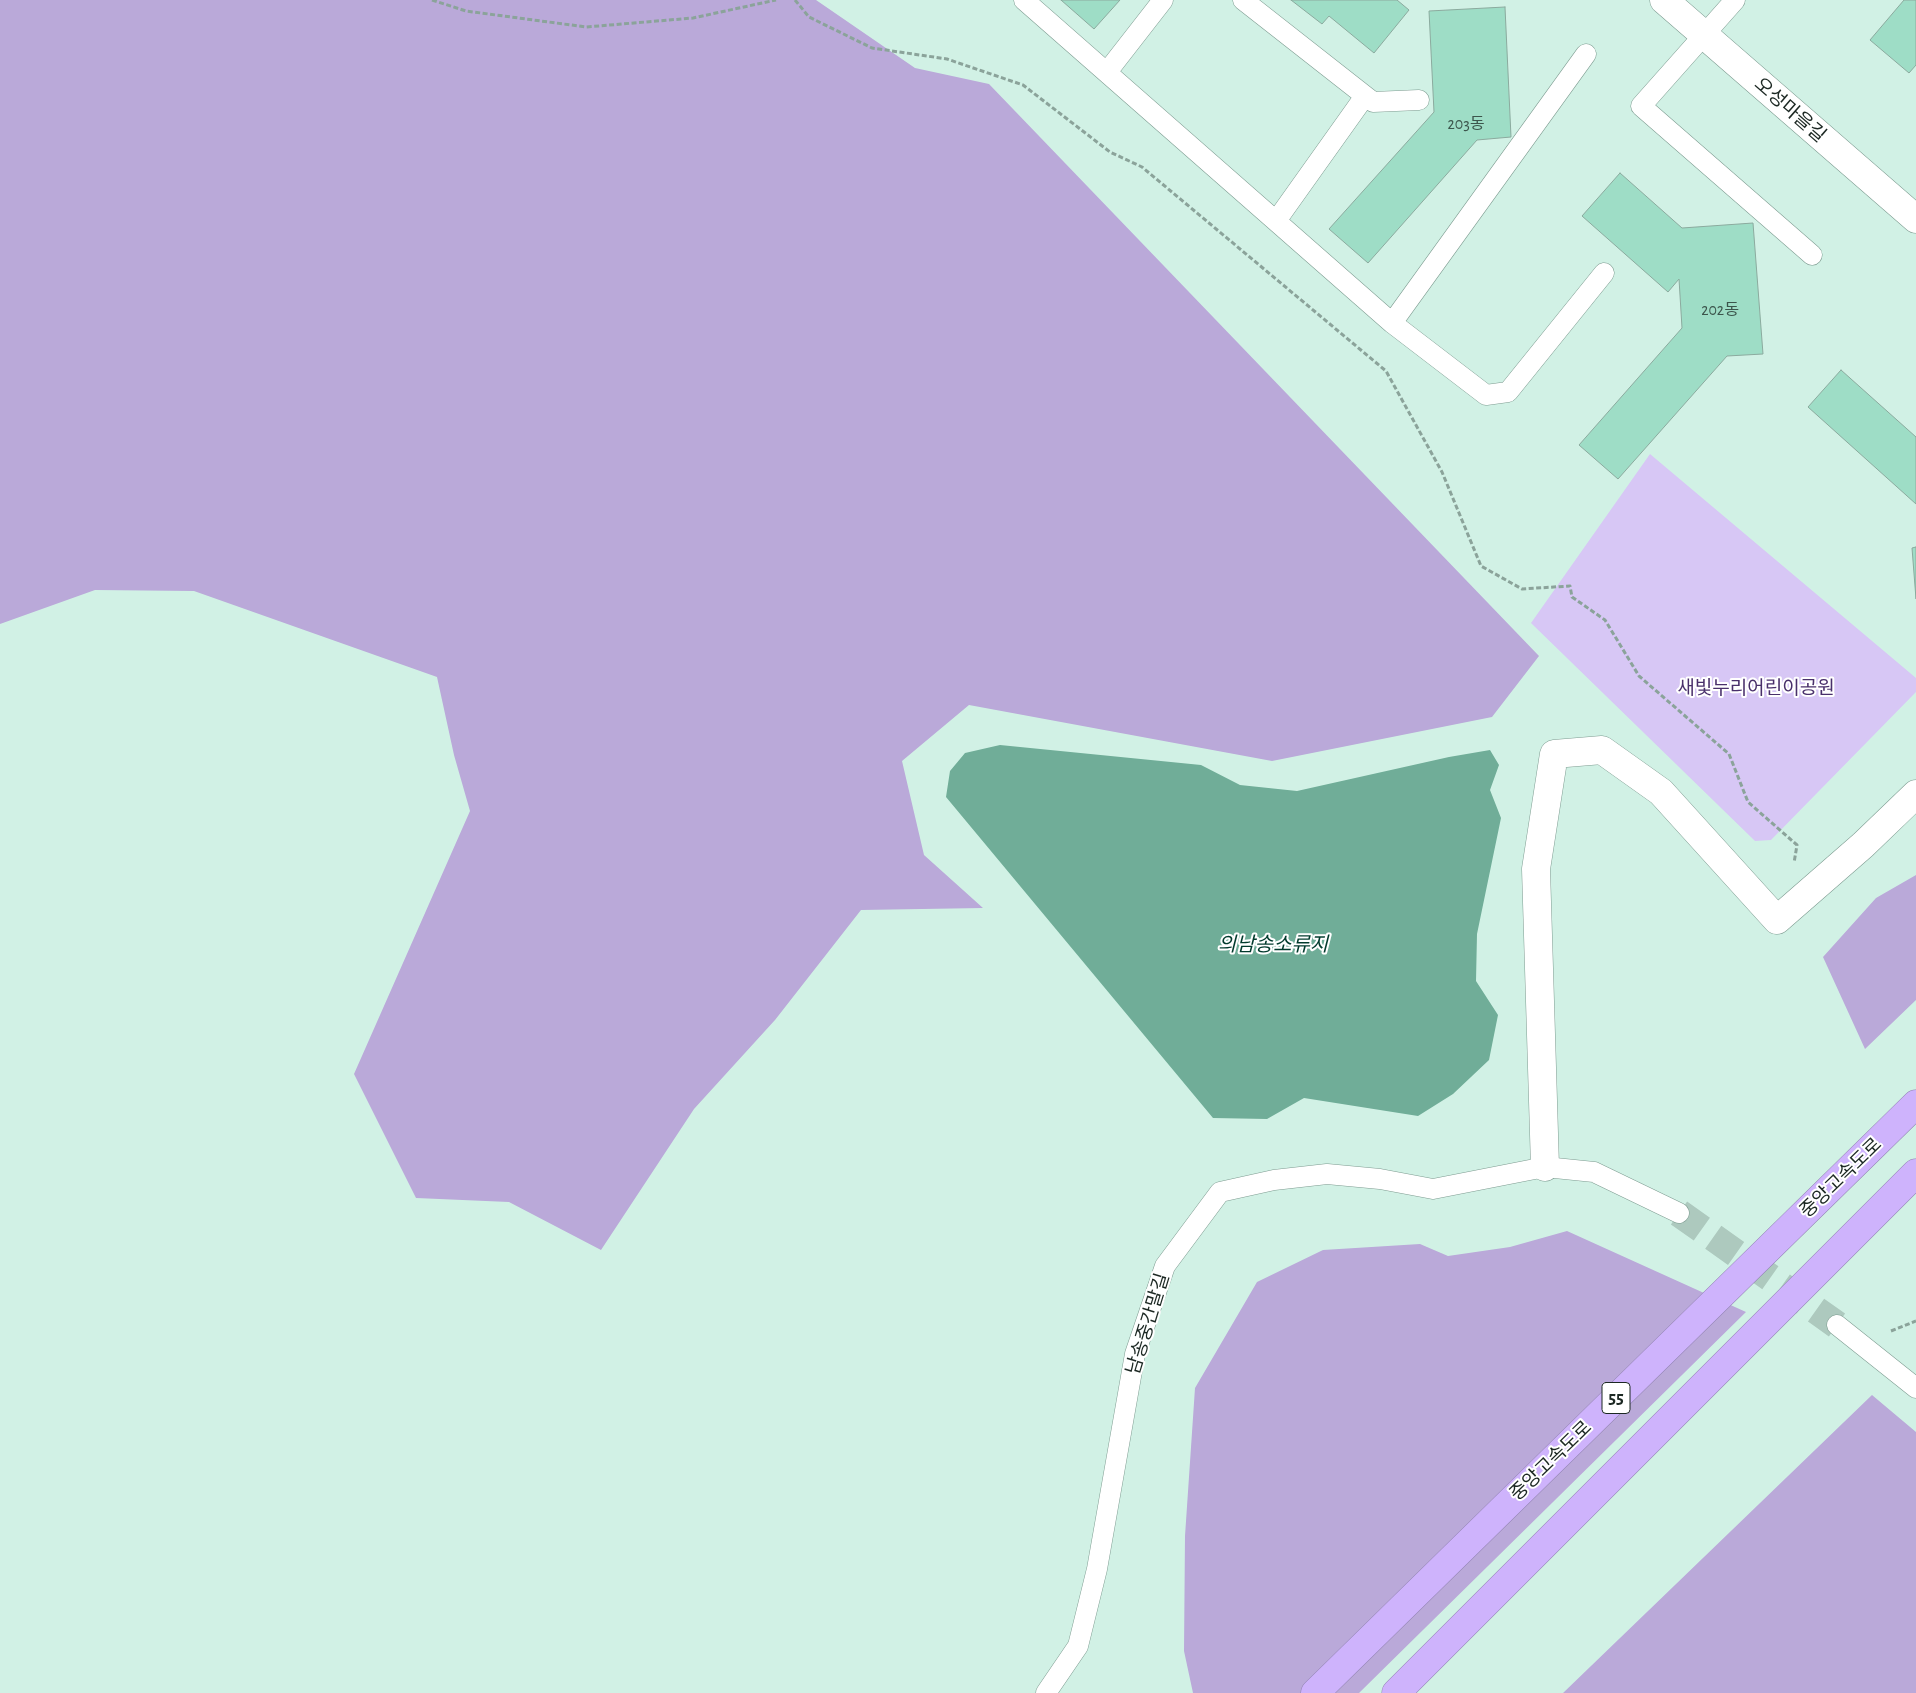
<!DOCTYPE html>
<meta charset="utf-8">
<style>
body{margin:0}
canvas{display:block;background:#d1f1e5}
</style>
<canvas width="1916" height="1693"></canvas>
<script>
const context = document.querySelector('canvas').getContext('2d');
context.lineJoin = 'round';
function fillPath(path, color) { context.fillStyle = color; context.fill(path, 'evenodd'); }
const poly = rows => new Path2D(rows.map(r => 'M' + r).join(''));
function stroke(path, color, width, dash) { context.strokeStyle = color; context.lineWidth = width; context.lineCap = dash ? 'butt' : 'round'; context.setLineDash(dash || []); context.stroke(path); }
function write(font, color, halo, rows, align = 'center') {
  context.font = font + ' "Alegreya Sans","Noto Sans KR",sans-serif'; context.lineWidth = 4; context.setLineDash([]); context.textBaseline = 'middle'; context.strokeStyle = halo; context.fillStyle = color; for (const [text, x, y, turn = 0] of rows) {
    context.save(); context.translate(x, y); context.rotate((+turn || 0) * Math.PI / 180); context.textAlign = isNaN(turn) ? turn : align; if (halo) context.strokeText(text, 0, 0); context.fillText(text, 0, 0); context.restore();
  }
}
fillPath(poly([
 [1650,454,1916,678,1916,692,1771,840,1755,841,1531,623]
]), '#d7c7f5');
fillPath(poly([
 [0,0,816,0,915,68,989,84,1539,656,1492,717,1272,761,969,705,902,761,924,855,983,908,861,910,775,1020,694,1109,601,1250,509,1202,416,1198,354,1074,470,811,454,755,437,677,194,591,95,590,0,624],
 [1916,875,1916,1000,1865,1049,1823,957,1876,898],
 [1567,1231,1746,1312,1359,1693,1193,1693,1184,1651,1185,1536,1195,1388,1257,1282,1323,1250,1420,1244,1448,1256,1510,1247],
 [1872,1395,1916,1432,1916,1693,1563,1693]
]), '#baa9d9');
fillPath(poly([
 [1000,745,1201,765,1240,785,1297,791,1449,757,1490,750,1499,765,1490,790,1501,818,1477,934,1476,981,1498,1015,1489,1060,1453,1094,1418,1116,1304,1098,1267,1119,1213,1118,946,797,950,771,965,753]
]), '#70ad98');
const building = poly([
 [1061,0,1120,0,1094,29,1061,0],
 [1291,0,1397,0,1409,10,1374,53,1329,16,1322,24,1291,0],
 [1904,0,1916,0,1916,65,1909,73,1870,40,1904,0],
 [1505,7,1511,137,1477,140,1368,263,1329,229,1434,112,1429,11,1505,7],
 [1620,173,1682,228,1753,223,1763,354,1727,356,1618,479,1579,445,1682,328,1679,279,1668,292,1582,216,1620,173],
 [1841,370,1916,437,1916,504,1808,407,1841,370],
 [1916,547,1916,599,1912,548,1916,547]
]);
fillPath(building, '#9eddc6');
stroke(building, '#8baa9e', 1);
stroke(poly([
 [1679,1213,1837,1325]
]), '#adc9be', 28, [28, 14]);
const lane = poly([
 [1024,0,1392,323,1586,54],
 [1243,0,1373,102,1419,100],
 [1735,0,1641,106,1812,255],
 [1107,72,1163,0],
 [1276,221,1365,96],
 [1392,323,1486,395,1508,392,1604,273],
 [1837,1325,1916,1388],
 [1046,1693,1078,1646,1097,1569,1135,1354,1165,1266,1220,1192,1274,1180,1327,1174,1380,1179,1433,1189,1545,1167,1594,1172,1679,1213]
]);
const street = poly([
 [1545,1167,1536,869,1554,754,1602,750,1661,792,1777,920,1863,845,1916,794]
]);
const secondary = poly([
 [1664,0,1916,219]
]);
const highway = poly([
 [1315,1693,1916,1104],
 [1396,1693,1916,1173]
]);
stroke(lane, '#7e9c91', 21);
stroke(street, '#7e9c91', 29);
stroke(secondary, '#7e9c91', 29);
stroke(highway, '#9082b0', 29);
stroke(poly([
 [432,0,466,11,586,27,693,18,776,0],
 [795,0,809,17,872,48,947,59,1023,85,1110,152,1142,167,1386,371,1442,472,1481,566,1522,589,1570,586,1572,597,1605,620,1639,676,1729,754,1748,802,1797,845,1794,863],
 [1891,1331,1916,1321]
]), '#8ba39a', 3, [5, 2.5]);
stroke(lane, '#fff', 20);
stroke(street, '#fff', 28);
stroke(secondary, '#fff', 28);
stroke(highway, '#ceb3fc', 28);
write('16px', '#3c554c', null, [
 ["203동",1466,124],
 ["202동",1720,310]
]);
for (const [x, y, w] of [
 [1616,1398,28]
]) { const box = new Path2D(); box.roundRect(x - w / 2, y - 15.5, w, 31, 4); context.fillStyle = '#fff'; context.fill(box); stroke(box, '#1c2823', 1); }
write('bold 18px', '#1c2823', null, [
 ["55",1616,1398]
]);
write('19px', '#1c2823', '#fff', [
 ["오성마을길",1790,110,41],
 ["중앙고속도로",1841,1178,-44],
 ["남송중간말길",1148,1324,-73],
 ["중앙고속도로",1551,1461,-44]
]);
write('19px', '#49306b', '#fff', [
 ["새빛누리어린이공원",1756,688]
]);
write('italic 20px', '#013a2c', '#fff', [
 ["의남송소류지",1273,945]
]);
</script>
